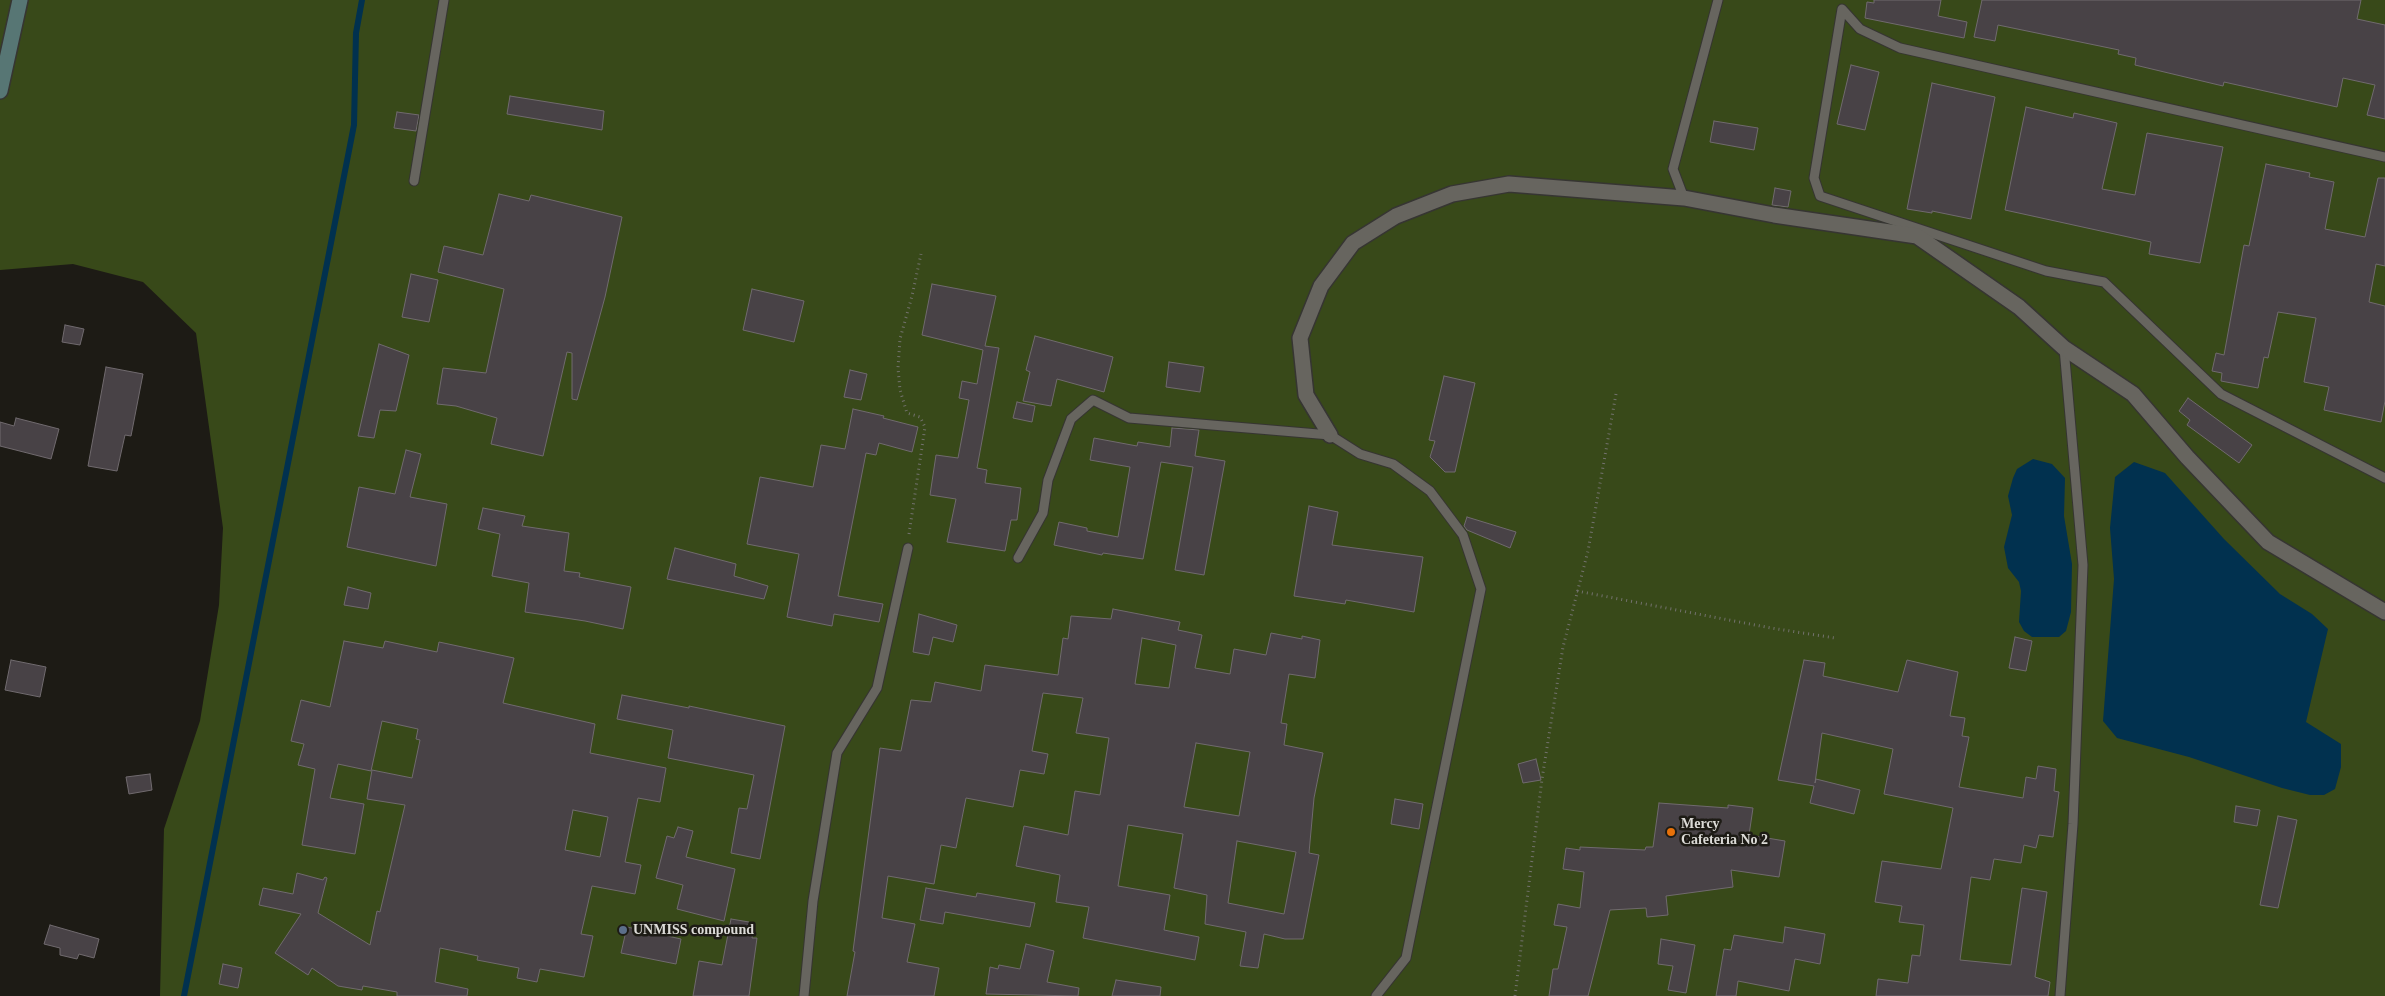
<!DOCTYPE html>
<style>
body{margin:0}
canvas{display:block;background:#1d1b15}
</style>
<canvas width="2385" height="996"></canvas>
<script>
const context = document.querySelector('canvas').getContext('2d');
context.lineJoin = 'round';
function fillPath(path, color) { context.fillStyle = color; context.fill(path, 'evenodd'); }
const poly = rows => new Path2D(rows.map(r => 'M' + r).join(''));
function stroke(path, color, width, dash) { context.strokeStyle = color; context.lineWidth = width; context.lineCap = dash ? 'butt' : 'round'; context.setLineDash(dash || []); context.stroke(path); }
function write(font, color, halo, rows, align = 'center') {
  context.font = font + ' "Times New Roman",serif'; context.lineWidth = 5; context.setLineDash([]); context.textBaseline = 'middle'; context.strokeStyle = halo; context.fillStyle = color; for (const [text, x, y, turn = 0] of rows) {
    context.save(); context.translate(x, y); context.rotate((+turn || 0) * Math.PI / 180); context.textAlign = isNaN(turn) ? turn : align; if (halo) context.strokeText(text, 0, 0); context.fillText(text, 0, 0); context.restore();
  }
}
fillPath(poly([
 [0,0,2385,0,2385,996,160,996,164,829,200,721,219,605,223,528,196,333,143,282,73,264,0,270]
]), '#384919');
fillPath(poly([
 [2033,459,2052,464,2065,478,2064,516,2072,564,2071,612,2066,631,2059,637,2032,637,2024,631,2019,622,2021,591,2019,582,2008,568,2004,547,2012,515,2008,496,2013,478,2017,469],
 [2134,462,2165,473,2224,539,2280,594,2312,614,2328,629,2306,722,2341,744,2341,767,2335,789,2324,795,2310,795,2282,788,2189,757,2117,738,2103,721,2114,579,2110,528,2115,477]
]), '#01314f');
stroke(poly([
 [184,996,354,125,356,33,362,0]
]), '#01314f', 6);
const building = poly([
 [1874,0,1941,0,1938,16,1967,22,1964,38,1865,18,1867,2,1874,3,1874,0],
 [1982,0,2361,0,2357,19,2385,25,2385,119,2367,115,2375,85,2343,78,2337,107,2224,82,2223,86,2135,65,2136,58,2118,54,2119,50,1998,25,1995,41,1974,37,1982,0],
 [1851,65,1879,72,1865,130,1837,124,1851,65],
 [1932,83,1995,97,1971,219,1932,211,1932,213,1907,209,1932,83],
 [510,96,604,111,602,130,507,114,510,96],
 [2026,107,2073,118,2074,113,2117,123,2102,189,2135,195,2147,133,2223,147,2200,263,2149,254,2151,242,2005,210,2026,107],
 [397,112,419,115,416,131,394,128,397,112],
 [1714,121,1758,128,1754,150,1710,142,1714,121],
 [2266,164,2310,173,2309,177,2334,182,2325,229,2365,237,2378,178,2385,178,2385,266,2376,264,2369,302,2385,306,2385,401,2381,422,2324,410,2329,387,2304,382,2316,318,2278,312,2268,358,2264,357,2258,388,2221,381,2222,373,2212,371,2216,353,2224,355,2244,245,2249,246,2266,164],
 [1775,188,1791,191,1788,207,1772,205,1775,188],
 [499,194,529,201,531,195,622,217,605,297,577,400,572,399,572,353,567,352,543,456,491,444,497,418,456,406,437,404,443,368,486,373,504,289,438,272,444,246,483,255,499,194],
 [411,274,438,280,429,322,402,317,411,274],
 [932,284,996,296,985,346,999,348,977,468,987,470,985,483,1021,488,1017,520,1011,520,1005,551,947,542,956,499,930,495,936,455,958,458,969,400,959,398,962,381,977,384,983,350,922,335,932,284],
 [752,289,804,301,794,342,743,330,752,289],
 [65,325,84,329,80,345,62,342,65,325],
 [1035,336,1113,357,1104,392,1057,379,1051,406,1023,401,1030,372,1026,370,1035,336],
 [379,344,409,355,396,411,380,410,374,438,358,436,379,344],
 [1169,362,1204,367,1200,392,1166,387,1169,362],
 [106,367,143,374,131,436,125,435,117,471,88,466,106,367],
 [850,370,867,374,861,400,844,397,850,370],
 [1444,376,1475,383,1455,472,1445,472,1430,457,1435,441,1429,440,1444,376],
 [2188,398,2252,445,2239,463,2187,425,2190,420,2179,411,2188,398],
 [1017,402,1035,406,1032,422,1013,418,1017,402],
 [853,409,884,416,883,418,918,427,912,452,879,443,876,455,866,453,838,596,883,604,879,622,834,614,832,626,787,617,799,554,747,544,760,477,813,487,821,445,845,449,853,409],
 [16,418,59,429,51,459,0,446,0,422,14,426,16,418],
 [1172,428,1199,430,1195,456,1225,461,1204,575,1175,570,1193,467,1161,462,1143,559,1103,553,1102,555,1054,545,1059,522,1087,528,1087,531,1118,537,1130,467,1090,460,1094,438,1137,446,1138,442,1170,447,1172,428],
 [406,450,421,454,410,497,447,504,436,566,347,547,359,487,395,494,406,450],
 [1309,506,1338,512,1332,545,1423,557,1414,612,1346,600,1345,604,1294,596,1309,506],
 [483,508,525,516,522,526,569,533,564,571,580,573,579,577,631,587,623,629,585,621,525,612,529,583,492,576,500,534,478,529,483,508],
 [1467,517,1516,532,1510,548,1467,530,1464,526,1467,517],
 [675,548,736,564,734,576,768,586,764,599,667,579,675,548],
 [348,587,371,593,368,609,344,605,348,587],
 [1113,609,1180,622,1178,630,1202,635,1195,668,1230,674,1234,649,1266,655,1271,633,1302,639,1302,636,1320,640,1315,678,1289,674,1281,723,1287,724,1284,745,1323,753,1314,798,1309,853,1319,855,1303,939,1285,939,1264,934,1258,968,1240,966,1246,932,1205,924,1207,895,1174,888,1183,834,1128,825,1118,886,1170,895,1164,930,1199,937,1195,960,1083,938,1089,907,1056,902,1060,875,1016,866,1024,826,1068,835,1075,791,1100,795,1109,738,1076,733,1083,698,1043,693,1032,751,1048,754,1044,774,1020,770,1013,807,966,798,956,848,941,845,934,884,888,876,882,918,915,924,907,962,939,968,934,996,847,996,855,952,853,951,880,748,901,751,911,700,931,702,935,682,981,691,985,665,1058,675,1063,638,1068,639,1071,616,1111,619,1113,609],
 [1142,638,1176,645,1169,688,1135,684,1142,638],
 [1196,743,1250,752,1239,816,1184,807,1196,743],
 [1237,841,1296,852,1284,914,1228,903,1237,841],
 [919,614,957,625,953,642,933,637,929,655,913,652,919,614],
 [2015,637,2032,641,2026,671,2009,668,2015,637],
 [344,641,383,648,385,641,437,652,439,642,514,658,503,703,595,724,590,753,666,768,660,802,638,798,625,862,641,865,635,894,592,886,581,934,593,936,584,977,540,969,537,982,517,978,519,968,477,960,478,956,440,948,435,982,468,989,467,996,397,996,397,992,363,986,362,990,338,986,312,968,308,975,275,953,301,914,259,905,263,888,293,894,297,873,323,880,325,877,327,878,318,913,370,945,377,911,380,912,405,805,367,799,372,770,412,778,420,740,416,739,418,729,382,721,371,771,338,764,330,798,364,804,355,854,302,845,315,769,298,765,304,744,291,741,301,700,330,707,344,641],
 [573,810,608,817,600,857,565,850,573,810],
 [11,660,46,667,40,697,5,690,11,660],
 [1804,660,1825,663,1823,676,1898,692,1907,660,1958,672,1950,716,1965,718,1962,736,1969,737,1959,787,2023,798,2026,777,2036,779,2038,766,2056,769,2054,791,2059,792,2053,837,2039,835,2036,848,2024,845,2021,863,1994,859,1990,880,1971,877,1960,960,2011,965,2022,888,2047,892,2035,977,2050,982,2048,996,1876,996,1878,979,1908,983,1912,955,1920,956,1924,925,1899,922,1902,906,1875,902,1882,861,1941,869,1953,808,1884,794,1893,749,1822,733,1815,783,1816,779,1860,790,1854,814,1810,803,1814,786,1778,780,1804,660],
 [622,695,689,708,689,706,785,726,760,859,731,853,739,808,747,809,754,775,668,758,673,730,617,719,622,695],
 [1536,759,1541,780,1523,783,1518,764,1536,759],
 [150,774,152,790,129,794,126,777,150,774],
 [1395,799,1423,804,1419,829,1391,824,1395,799],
 [1659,803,1728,808,1728,805,1753,808,1749,835,1785,841,1779,877,1731,870,1733,887,1666,896,1668,915,1647,917,1646,908,1610,910,1588,996,1549,996,1553,969,1558,969,1567,927,1554,925,1558,904,1580,908,1584,872,1563,869,1566,848,1580,850,1580,847,1645,850,1646,847,1653,847,1659,803],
 [2236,806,2260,810,2257,826,2234,822,2236,806],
 [2278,816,2297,820,2278,908,2260,905,2278,816],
 [678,827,693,831,686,857,735,869,724,921,677,909,683,885,656,878,667,836,674,838,678,827],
 [926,888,976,897,977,893,1035,903,1030,927,945,912,943,924,920,920,926,888],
 [731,919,749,922,747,929,753,931,752,938,757,938,749,996,693,996,699,961,722,965,731,919],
 [50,925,99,939,94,958,79,954,77,959,60,955,60,948,44,944,50,925],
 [627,927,681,939,676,964,621,953,627,927],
 [1785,927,1825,934,1820,964,1795,959,1789,991,1738,981,1736,996,1716,996,1724,949,1731,950,1734,935,1783,943,1785,927],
 [1661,939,1695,945,1686,993,1668,990,1673,966,1658,964,1661,939],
 [1026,944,1054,951,1047,982,1079,988,1078,996,986,994,990,967,998,969,999,965,1020,969,1026,944],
 [223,964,242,968,238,988,219,984,223,964],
 [1116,980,1161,987,1160,996,1112,996,1116,980]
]);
fillPath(building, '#484246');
stroke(building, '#706a6e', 1);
const lane = poly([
 [2385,157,1900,48,1860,29,1842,9,1814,178,1820,196,2046,271,2104,282,2221,394,2385,478],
 [414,181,444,0],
 [1684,198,1673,169,1718,0],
 [1018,558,1043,513,1048,480,1071,419,1093,400,1129,418,1330,435,1360,454,1393,464,1430,491,1463,535,1481,589,1406,958,1376,996],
 [804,996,813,901,837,753,877,688,908,548],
 [2060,996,2073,824,2083,565,2064,348]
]);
const street = poly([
 [1330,435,1306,395,1300,338,1321,286,1353,243,1396,216,1452,194,1509,184,1684,198,1774,215,1917,236,2019,307,2064,348,2133,394,2187,457,2268,542,2385,612]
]);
const secondary = poly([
 [0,91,20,0]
]);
stroke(lane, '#363532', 11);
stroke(street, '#363532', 18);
stroke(secondary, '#363532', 18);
stroke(poly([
 [909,534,925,427,920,417,907,413,900,390,898,368,900,339,912,296,921,254],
 [1577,591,1771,628,1835,638],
 [1515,996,1542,779,1563,647,1588,551,1616,394]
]), '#73726d', 3, [1, 4]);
stroke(lane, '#67655f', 9);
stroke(street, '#67655f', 15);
stroke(secondary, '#577674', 15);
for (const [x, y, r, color] of [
 [1671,832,5,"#e8710a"],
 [623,930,5,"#5c6f8a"]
]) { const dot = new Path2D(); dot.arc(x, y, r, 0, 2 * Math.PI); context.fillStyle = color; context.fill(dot); stroke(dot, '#1d1b15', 2); }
write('bold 14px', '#dcdbd7', '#1d1b15', [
 ["Mercy",1681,824],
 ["Cafeteria No 2",1681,840],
 ["UNMISS compound",633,930]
], 'left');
</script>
